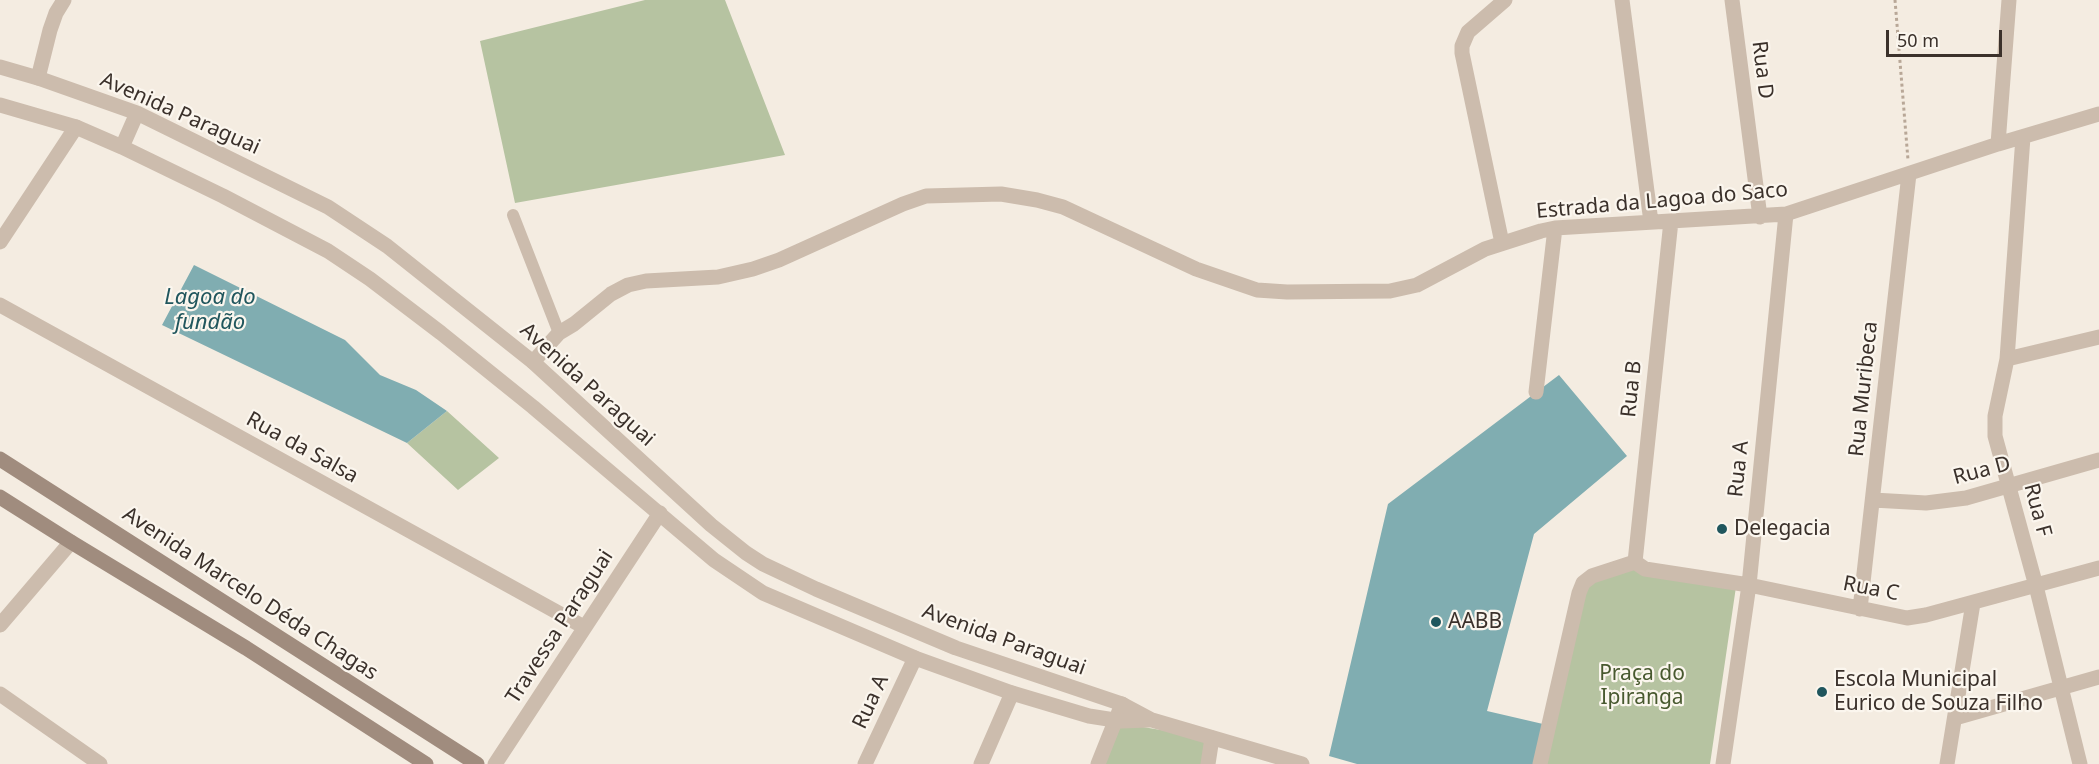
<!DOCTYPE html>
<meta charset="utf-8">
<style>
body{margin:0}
#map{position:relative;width:2099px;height:764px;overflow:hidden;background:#f4ece1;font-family:"Noto Sans",sans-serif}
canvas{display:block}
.scale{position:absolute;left:1886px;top:30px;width:116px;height:27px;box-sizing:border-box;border:3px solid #3b312b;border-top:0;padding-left:8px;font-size:18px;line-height:21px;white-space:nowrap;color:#3b312b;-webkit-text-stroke:4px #fbf6ee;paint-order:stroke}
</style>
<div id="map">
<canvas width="2099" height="764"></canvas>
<div class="scale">50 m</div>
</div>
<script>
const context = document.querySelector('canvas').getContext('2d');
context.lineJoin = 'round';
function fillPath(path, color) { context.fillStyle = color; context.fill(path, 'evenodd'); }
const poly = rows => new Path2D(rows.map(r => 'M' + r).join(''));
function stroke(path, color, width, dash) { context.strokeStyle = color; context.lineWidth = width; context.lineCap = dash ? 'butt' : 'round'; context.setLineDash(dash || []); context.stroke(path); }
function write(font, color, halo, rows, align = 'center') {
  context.font = font + ' "Noto Sans",sans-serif'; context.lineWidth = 4.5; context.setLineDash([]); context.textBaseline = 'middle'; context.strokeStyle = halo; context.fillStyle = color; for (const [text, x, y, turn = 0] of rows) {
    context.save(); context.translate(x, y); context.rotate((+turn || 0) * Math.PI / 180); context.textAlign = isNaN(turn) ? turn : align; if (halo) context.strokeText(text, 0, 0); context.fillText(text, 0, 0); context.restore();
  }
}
fillPath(poly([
 [645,0,725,0,785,155,515,203,480,41],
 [447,411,499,458,458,490,407,443],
 [1631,563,1737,580,1710,764,1542,764,1588,578],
 [1119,723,1209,738,1205,764,1102,764]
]), '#b6c3a1');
fillPath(poly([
 [194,265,345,340,380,375,416,390,447,411,407,443,162,325],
 [1559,375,1627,456,1534,534,1487,711,1543,724,1533,764,1357,764,1329,756,1388,504]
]), '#80adb1');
stroke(poly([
 [1895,0,1908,160]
]), '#b8a797', 3, [3, 3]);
stroke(poly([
 [513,215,559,333]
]), '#ccbcad', 12);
stroke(poly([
 [1622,0,1651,222],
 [1732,0,1760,217],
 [38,78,50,30,56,13,64,0],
 [2023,137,2007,359,1995,416,1995,436,2036,586,2080,764],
 [1998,144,2009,0],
 [0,242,76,127],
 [1502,243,1462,53,1462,46,1468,32,1505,0],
 [0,305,584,627],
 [2007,359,2099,337],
 [533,362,559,333,574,324,611,294,628,285,646,281,718,277,753,269,779,260,903,204,926,196,1001,194,1037,200,1063,207,1196,269,1257,290,1287,292,1390,291,1417,285,1485,249,1541,231,1555,228,1786,214,1998,144,2099,114],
 [1536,392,1555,228],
 [1873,500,1926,503,1966,498,2099,460],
 [1635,562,1645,569,1749,585,1907,618,1926,615,2099,568],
 [1635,562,1671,221],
 [1860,609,1909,174],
 [0,625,71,542],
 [0,694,100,764],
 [1955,718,2099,677],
 [495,764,660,513],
 [865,764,915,658],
 [981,764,1012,693],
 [1098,764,1122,704],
 [1208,764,1212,738],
 [1540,764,1579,593,1583,583,1592,576,1635,562],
 [1723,764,1749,585,1786,214],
 [1947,764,1973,603]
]), '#ccbcad', 15);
stroke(poly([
 [0,67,38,78,137,113,328,207,387,246,533,362,711,525,746,553,763,564,816,589,956,648,1122,704,1152,720,1302,764],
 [0,105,76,127,122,147,223,196,328,251,370,279,441,333,533,407,714,560,763,593,915,658,1012,693,1089,716,1121,721,1149,720],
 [122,147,137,113]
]), '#ccbcad', 15);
stroke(poly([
 [0,459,477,764],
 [0,497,71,542,246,648,426,764]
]), '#a08c7e', 15);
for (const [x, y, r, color] of [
 [1722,529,6,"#20565d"],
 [1436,622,6,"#20565d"],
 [1822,692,6,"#20565d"]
]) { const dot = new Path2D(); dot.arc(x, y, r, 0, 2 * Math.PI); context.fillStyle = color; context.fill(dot); stroke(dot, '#fbf6ee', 2); }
write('21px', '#3b312b', '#fbf6ee', [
 ["Rua D",1762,70,83],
 ["Avenida Paraguai",180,114,24],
 ["Estrada da Lagoa do Saco",1662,201,-5],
 ["Avenida Paraguai",587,385,42],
 ["Rua B",1632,389,-84],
 ["Rua Muribeca",1864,389,-84],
 ["Rua da Salsa",302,448,29],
 ["Rua A",1739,469,-84],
 ["Rua D",1982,471,-15],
 ["Rua F",2037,510,75],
 ["Rua C",1871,589,11],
 ["Avenida Marcelo Déda Chagas",250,594,33],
 ["Travessa Paraguai",560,627,-57],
 ["Avenida Paraguai",1004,640,20],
 ["Rua A",871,702,-65]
]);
write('21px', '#3b312b', '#fbf6ee', [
 ["Delegacia",1734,529],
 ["AABB",1448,622],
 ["Escola Municipal",1834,680],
 ["Eurico de Souza Filho",1834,704]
], 'left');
write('21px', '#48592f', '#fbf6ee', [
 ["Praça do",1642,674],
 ["Ipiranga",1642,698]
]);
write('italic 22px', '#20565d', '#fbf6ee', [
 ["Lagoa do",210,298],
 ["fundão",210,323]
]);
</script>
